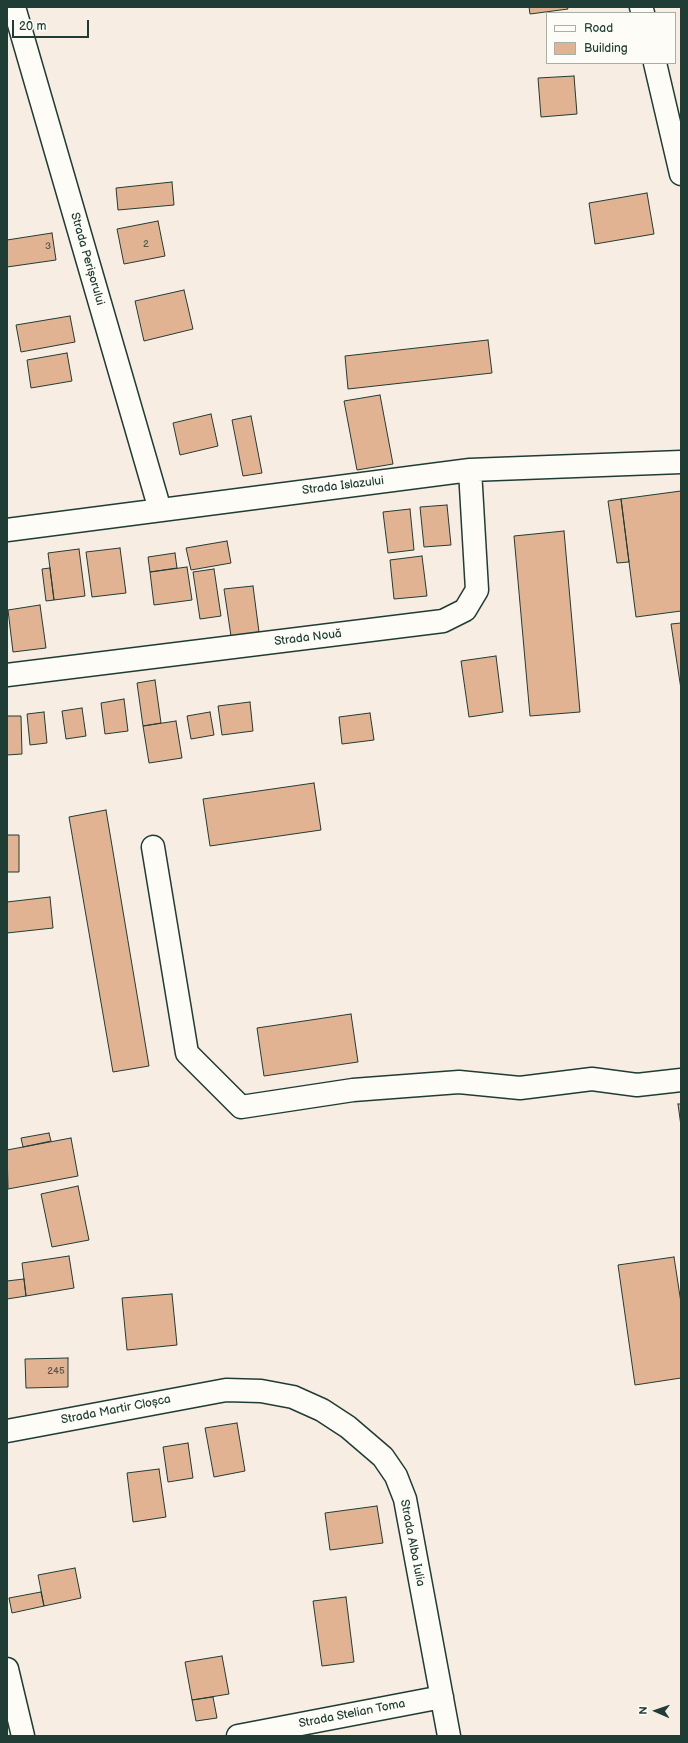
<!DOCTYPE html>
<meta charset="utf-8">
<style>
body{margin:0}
#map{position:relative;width:688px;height:1743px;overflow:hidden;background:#f8ede3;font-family:"Balsamiq Sans",sans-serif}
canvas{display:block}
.frame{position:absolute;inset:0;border:8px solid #1f3d34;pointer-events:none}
.legend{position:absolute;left:546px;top:12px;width:130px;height:52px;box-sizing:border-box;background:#fdfcf7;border:1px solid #a4b0a9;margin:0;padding:5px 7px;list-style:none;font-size:12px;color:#1f3d34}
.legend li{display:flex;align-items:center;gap:8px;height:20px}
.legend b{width:20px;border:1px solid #a4b0a9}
.north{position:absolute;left:636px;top:1691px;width:40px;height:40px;-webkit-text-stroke:3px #fdfcf7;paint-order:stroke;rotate:272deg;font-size:11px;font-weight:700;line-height:16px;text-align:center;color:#1f3d34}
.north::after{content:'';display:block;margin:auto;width:14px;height:18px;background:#1f3d34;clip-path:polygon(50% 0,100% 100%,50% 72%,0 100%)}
.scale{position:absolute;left:12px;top:20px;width:77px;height:18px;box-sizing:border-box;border:2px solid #1f3d34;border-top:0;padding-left:5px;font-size:12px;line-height:14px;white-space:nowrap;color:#1f3d34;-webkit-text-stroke:3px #fdfcf7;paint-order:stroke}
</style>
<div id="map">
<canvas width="688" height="1743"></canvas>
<div class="frame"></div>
<ul class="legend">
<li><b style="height:5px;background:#fdfcf7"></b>Road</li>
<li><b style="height:11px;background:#e2b393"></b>Building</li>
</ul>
<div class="north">N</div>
<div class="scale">20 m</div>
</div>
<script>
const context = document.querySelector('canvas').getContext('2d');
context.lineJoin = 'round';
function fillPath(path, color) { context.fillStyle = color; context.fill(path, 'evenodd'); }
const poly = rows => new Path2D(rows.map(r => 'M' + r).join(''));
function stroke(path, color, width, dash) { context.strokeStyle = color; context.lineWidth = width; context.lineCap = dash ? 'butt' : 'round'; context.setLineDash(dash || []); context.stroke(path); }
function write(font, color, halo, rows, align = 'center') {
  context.font = font + ' "Balsamiq Sans",sans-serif'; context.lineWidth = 3.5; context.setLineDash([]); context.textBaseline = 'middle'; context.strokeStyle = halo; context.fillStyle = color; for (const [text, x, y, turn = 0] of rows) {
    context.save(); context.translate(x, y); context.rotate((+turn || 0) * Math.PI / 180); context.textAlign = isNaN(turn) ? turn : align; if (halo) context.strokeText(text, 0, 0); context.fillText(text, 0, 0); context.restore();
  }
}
const building = poly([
 [529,7,567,7,568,9,530,14,529,7],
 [574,76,577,114,541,117,538,78,574,76],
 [172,182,174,205,118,210,116,188,172,182],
 [647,193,654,234,595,244,589,203,647,193],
 [158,221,165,256,124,264,117,229,158,221],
 [52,233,56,260,7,267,7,240,52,233],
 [184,290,193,329,144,341,135,301,184,290],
 [70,316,75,342,21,352,16,325,70,316],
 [488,340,492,373,348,389,345,356,488,340],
 [67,353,72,381,31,388,27,360,67,353],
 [380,395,393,464,357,470,344,401,380,395],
 [211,414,218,446,180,455,173,423,211,414],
 [251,416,262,473,243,476,232,420,251,416],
 [681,491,681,611,636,617,621,499,681,491],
 [621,499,629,562,617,563,608,501,621,499],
 [447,505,451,545,424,547,420,507,447,505],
 [410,509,414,550,388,553,383,512,410,509],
 [564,531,580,712,530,716,514,536,564,531],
 [227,541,231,563,191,570,186,548,227,541],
 [120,548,126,593,92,597,86,552,120,548],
 [79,549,85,596,54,600,48,553,79,549],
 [175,553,177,568,150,572,148,557,175,553],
 [422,556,427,596,394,599,390,560,422,556],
 [187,567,192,600,154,605,150,572,187,567],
 [50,568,54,600,46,601,42,569,50,568],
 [214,569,221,616,200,619,193,572,214,569],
 [253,586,259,632,231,636,224,589,253,586],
 [40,605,46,648,13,652,8,610,40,605],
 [681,623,681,689,671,624,681,623],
 [496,656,503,712,469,717,461,661,496,656],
 [155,680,161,723,143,726,137,683,155,680],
 [124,699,128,731,105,734,101,703,124,699],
 [250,702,253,731,222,735,218,706,250,702],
 [82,708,86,736,66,739,62,711,82,708],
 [44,712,47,743,30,745,27,714,44,712],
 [210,712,214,735,191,739,187,716,210,712],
 [370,713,374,740,342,744,339,717,370,713],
 [7,716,21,716,22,754,7,755,7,716],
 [176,721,182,758,149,763,143,726,176,721],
 [314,783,321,830,210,846,203,799,314,783],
 [106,810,149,1066,113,1072,69,817,106,810],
 [7,835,19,835,19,872,7,872,7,835],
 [50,897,53,928,7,933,7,902,50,897],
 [351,1014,358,1062,264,1076,257,1028,351,1014],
 [678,1104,681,1104,681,1126,678,1104],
 [49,1133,51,1141,23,1147,21,1138,49,1133],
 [71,1138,78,1176,8,1189,7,1150,71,1138],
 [78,1186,89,1240,52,1247,41,1194,78,1186],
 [69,1256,74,1288,26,1296,22,1263,69,1256],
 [674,1257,681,1303,681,1378,635,1385,618,1265,674,1257],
 [24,1279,26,1296,7,1299,7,1281,24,1279],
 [172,1294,177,1345,127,1350,122,1298,172,1294],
 [68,1358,68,1387,26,1388,25,1359,68,1358],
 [237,1423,245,1471,214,1477,205,1428,237,1423],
 [188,1443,193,1478,168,1482,163,1447,188,1443],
 [159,1469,166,1517,133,1522,127,1473,159,1469],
 [377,1506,383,1543,330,1550,325,1513,377,1506],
 [75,1568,81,1598,44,1606,38,1575,75,1568],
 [41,1592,44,1606,12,1613,9,1598,41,1592],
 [346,1597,354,1662,322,1666,313,1601,346,1597],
 [222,1656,229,1694,192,1700,185,1662,222,1656],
 [213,1697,217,1718,196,1721,192,1700,213,1697]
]);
fillPath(building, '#e2b393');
stroke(building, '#1f3d34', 1);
const minor = poly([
 [14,7,160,510],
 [7,530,470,470,681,462],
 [7,675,443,621,465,610,477,590,470,470],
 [153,847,187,1053,241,1107,353,1090,459,1082,520,1088,592,1079,637,1085,681,1080],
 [7,1431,226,1390,261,1391,293,1397,322,1410,348,1427,383,1457,396,1476,405,1499,449,1736],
 [7,1669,23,1736],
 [238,1736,442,1697]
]);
const major = poly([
 [641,7,643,13],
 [655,63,681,174]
]);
stroke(minor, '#1f3d34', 25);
stroke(major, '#1f3d34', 25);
stroke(minor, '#fdfcf7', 22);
stroke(major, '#fdfcf7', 22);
write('10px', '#505a4c', null, [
 ["2",146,244],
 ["3",48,246],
 ["245",56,1371]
]);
write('12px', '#1f3d34', '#fdfcf7', [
 ["Strada Perișorului",87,259,74],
 ["Strada Islazului",343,486,-7],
 ["Strada Nouă",308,638,-7],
 ["Strada Martir Cloșca",116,1410,-11],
 ["Strada Alba Iulia",412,1543,79],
 ["Strada Stelian Toma",352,1714,-11]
]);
</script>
